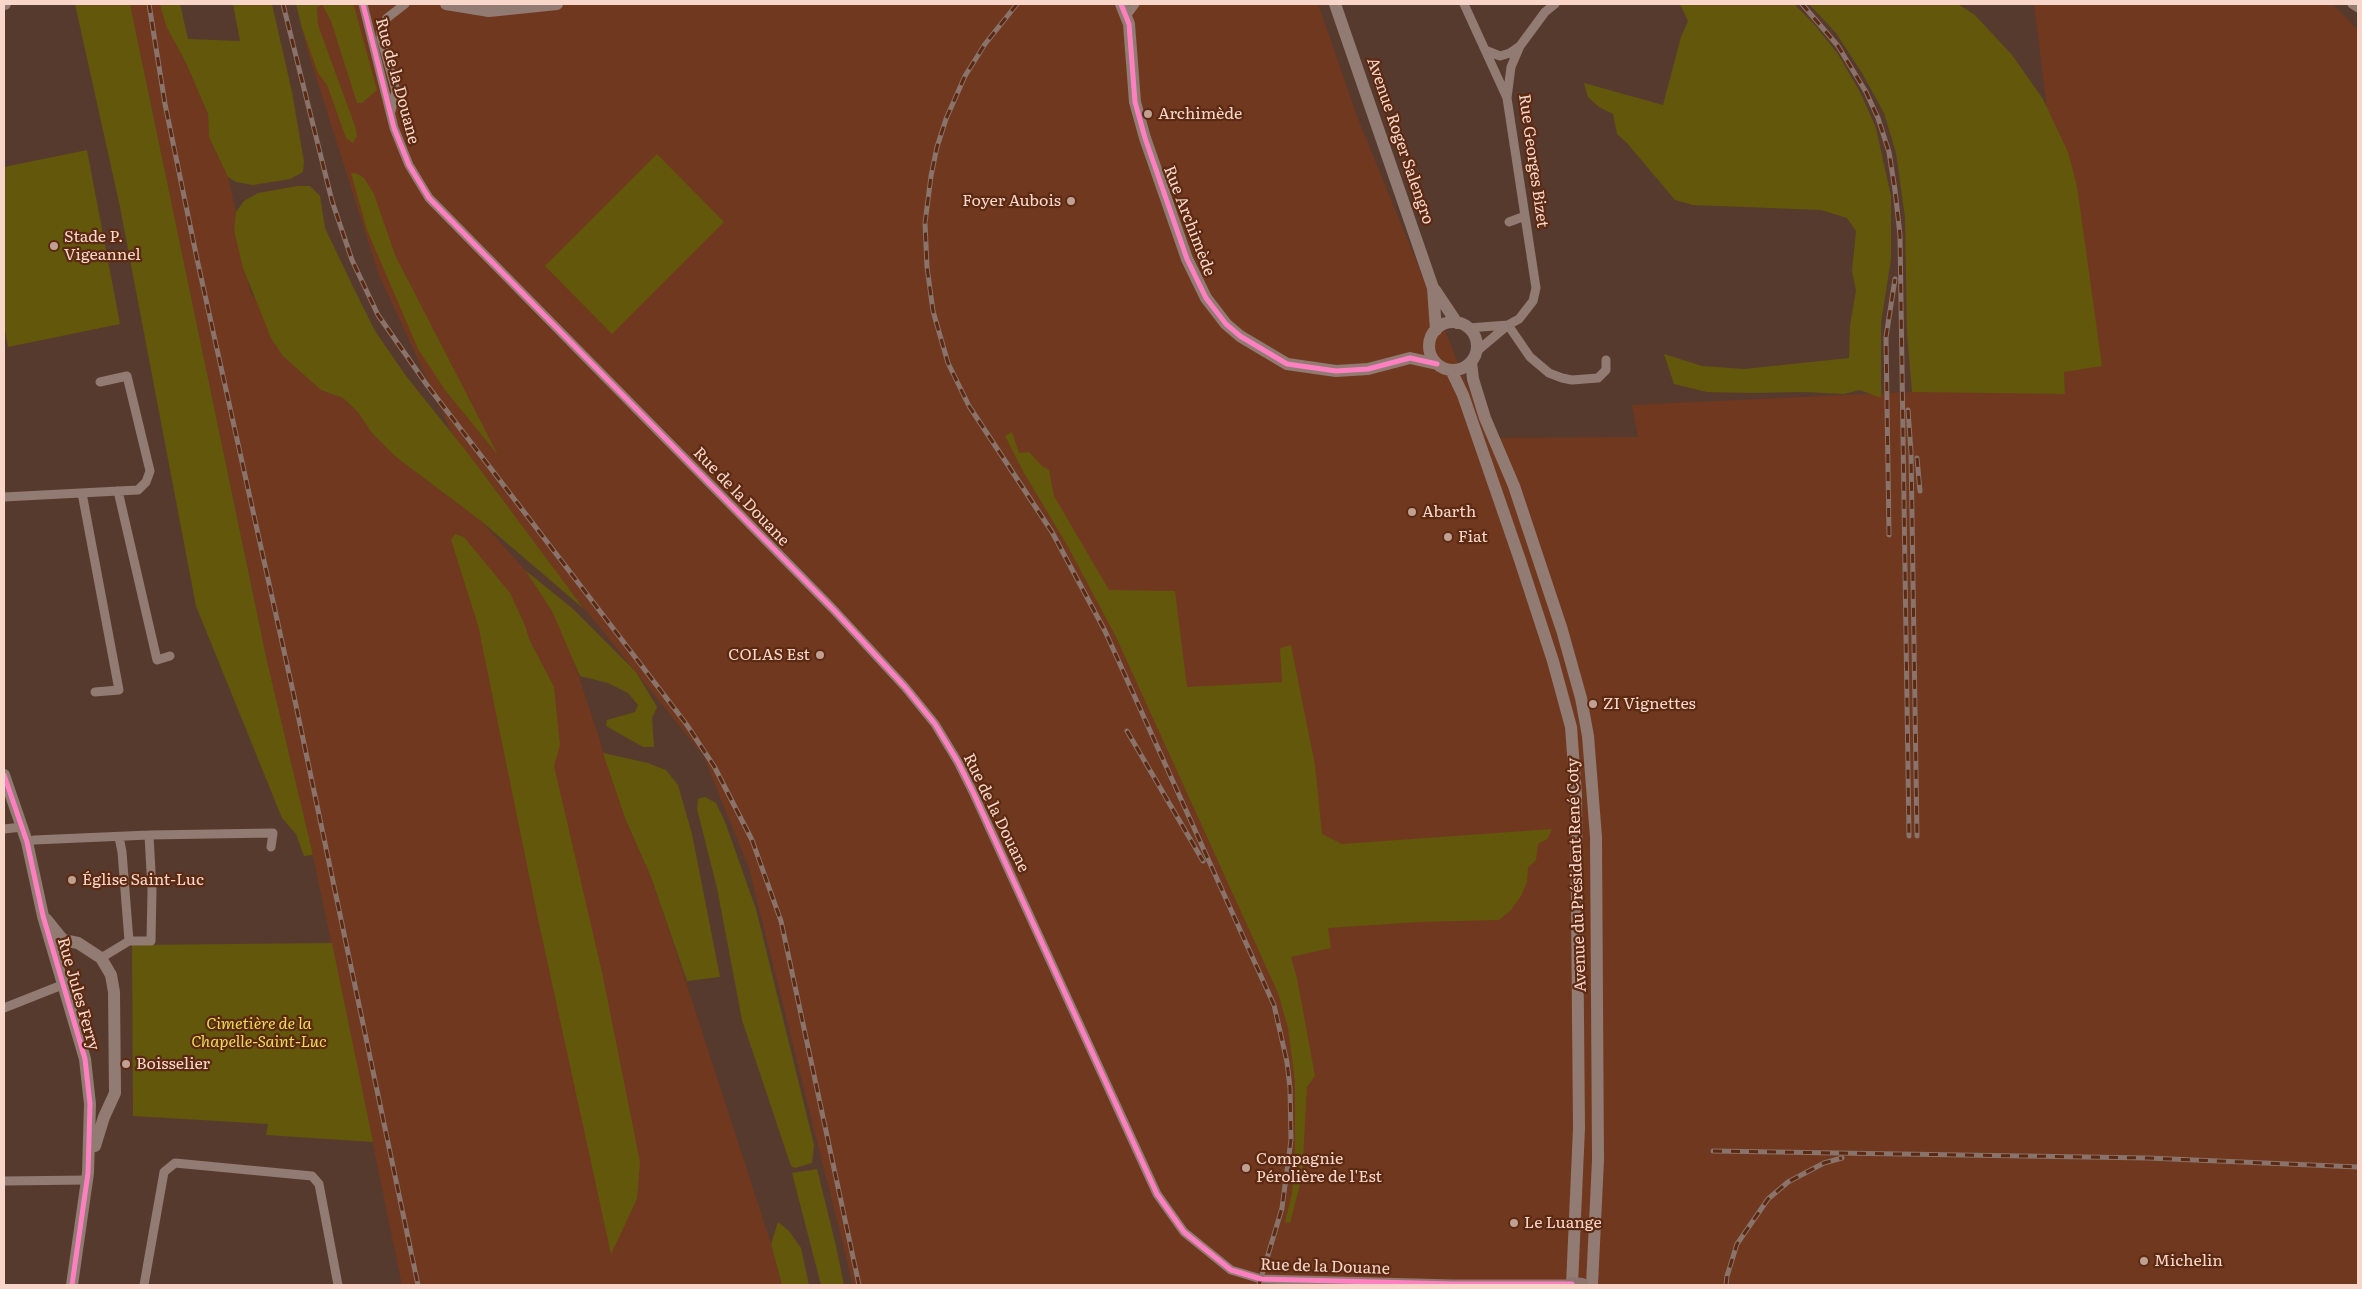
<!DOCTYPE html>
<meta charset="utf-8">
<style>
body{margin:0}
#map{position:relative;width:2362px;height:1289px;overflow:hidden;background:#573a2e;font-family:Literata,serif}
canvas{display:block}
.frame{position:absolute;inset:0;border:5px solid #f8d7ca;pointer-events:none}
</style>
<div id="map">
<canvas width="2362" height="1289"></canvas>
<div class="frame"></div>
</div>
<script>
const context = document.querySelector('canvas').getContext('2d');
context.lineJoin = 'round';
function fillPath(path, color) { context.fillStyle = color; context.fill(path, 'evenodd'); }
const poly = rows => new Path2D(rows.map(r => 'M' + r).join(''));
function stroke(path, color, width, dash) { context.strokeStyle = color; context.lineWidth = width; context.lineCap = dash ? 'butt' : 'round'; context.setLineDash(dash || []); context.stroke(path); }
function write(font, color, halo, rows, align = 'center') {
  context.font = font + ' Literata,serif'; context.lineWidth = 4.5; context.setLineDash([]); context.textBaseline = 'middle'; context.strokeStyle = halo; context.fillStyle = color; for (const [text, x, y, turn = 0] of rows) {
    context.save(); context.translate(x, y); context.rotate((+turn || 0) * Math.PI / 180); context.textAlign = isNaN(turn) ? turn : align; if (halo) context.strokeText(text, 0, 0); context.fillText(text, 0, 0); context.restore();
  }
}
fillPath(poly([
 [130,4,160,4,166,26,186,63,208,114,209,137,228,177,236,212,234,230,251,293,304,374,321,390,343,398,358,412,372,433,396,457,481,521,525,570,552,611,568,643,625,818,651,877,672,939,771,1244,782,1285,402,1285,313,855,267,661],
 [296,4,1318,4,1358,119,1489,438,1638,437,1632,405,1931,391,2065,394,2046,100,2034,4,2333,4,2358,30,2358,1285,853,1285,749,868,703,755,465,461,379,275,308,52]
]), '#70381f');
fillPath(poly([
 [75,4,130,4,267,661,313,855,304,856,296,834,282,818,196,606,120,207],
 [160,4,180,4,188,39,240,41,233,4,272,4,292,92,304,162,303,172,290,179,253,185,236,182,228,177,209,137,208,114,186,63,166,26],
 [296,4,353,4,354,6,377,90,362,103,357,103,331,21,322,4,317,8,318,25,355,126,357,135,353,143,346,138,327,85,318,73,302,28],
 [1680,4,1794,4,1814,24,1838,54,1860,92,1876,128,1891,196,1891,259,1881,323,1881,398,1860,390,1844,394,1805,392,1749,393,1707,392,1674,384,1664,354,1702,366,1744,369,1849,358,1850,326,1856,290,1852,271,1856,231,1847,218,1821,210,1693,205,1675,200,1627,143,1617,134,1613,114,1599,107,1588,97,1584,83,1663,105,1681,37,1688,21],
 [1809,4,1958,4,1975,15,2012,55,2043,99,2068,152,2077,186,2102,366,2064,372,2065,394,1912,392,1907,333,1905,217,1896,153,1884,113,1862,73,1836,33],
 [87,150,120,324,8,347,4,324,4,167],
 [657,154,724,222,612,334,545,266],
 [351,173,358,174,364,178,374,194,395,255,498,455,445,390,418,349,367,230],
 [298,186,310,186,320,196,325,228,356,293,375,331,406,376,470,456,584,609,481,521,396,457,372,433,358,412,343,398,321,390,283,356,271,338,243,268,234,230,236,212,244,201,258,193],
 [1012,432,1019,453,1029,452,1042,466,1049,470,1054,496,1109,590,1175,591,1187,687,1282,682,1280,648,1291,645,1315,765,1322,834,1342,844,1552,829,1547,839,1538,844,1536,860,1528,868,1527,882,1521,896,1511,910,1499,920,1419,922,1328,928,1331,948,1291,957,1297,978,1315,1076,1307,1087,1302,1177,1290,1223,1285,1222,1292,1193,1295,1148,1295,1082,1288,1028,1278,993,1116,637,1067,545,1024,473,1005,436],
 [455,534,464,537,510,593,524,623,530,641,554,687,560,745,554,766,602,972,640,1162,637,1199,611,1254,538,919,478,625,451,540],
 [525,570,573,609,636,672,657,707,652,718,654,747,643,747,606,726,607,720,635,712,638,705,628,693,608,683,580,676,552,611],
 [603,753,648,763,666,770,678,785,692,834,720,977,687,981,651,877,625,818],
 [705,797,716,803,725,822,756,909,814,1145,812,1163,795,1168,791,1166,742,1020,717,888,697,809,698,799],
 [332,943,373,1142,266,1135,268,1124,133,1116,132,945],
 [817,1169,836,1246,844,1285,821,1285,792,1173],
 [778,1222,789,1231,801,1248,809,1285,782,1285,771,1244]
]), '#62570b');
stroke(poly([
 [363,4,394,128,409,165,429,198,833,609,905,687,935,724,958,762,973,792,1157,1194,1184,1232,1231,1270,1261,1279,1453,1284,1572,1284],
 [1464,4,1507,98],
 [2352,4,2358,8],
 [1126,16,1135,4],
 [1485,50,1500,56,1510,53,1520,46],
 [391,111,396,91,381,38,381,31,387,18,405,4],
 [1509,222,1525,216],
 [1508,325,1530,357,1549,373,1562,378,1572,380,1598,378,1606,370,1606,360],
 [1468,328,1508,325],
 [1477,351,1508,325,1519,319,1533,301,1536,288,1507,98,1511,67,1520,46,1545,12,1555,4],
 [118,491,157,660,170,656],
 [82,493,119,690,95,692],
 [4,497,138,490,146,482,150,471,127,376,100,382],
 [4,829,22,827],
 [119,837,122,852,129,941],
 [27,842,34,840,149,835,273,833,271,847],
 [101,958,129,941,151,941,152,890,149,835],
 [4,1008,62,985],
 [4,1181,88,1180],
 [144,1285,164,1172,175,1163,312,1176,319,1184,338,1285]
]), '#917b72', 9);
stroke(poly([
 [4,4,5,4],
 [446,4,489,11,557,4],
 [1121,4,1129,24,1135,102,1145,138,1187,259,1206,298,1226,324,1240,336,1287,364,1336,371,1368,369,1410,358,1437,364],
 [1335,4,1433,288,1436,330],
 [1435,290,1457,323],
 '1429 346a24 24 0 1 1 48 0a24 24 0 1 1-48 0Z',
 [1471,362,1473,379,1485,418,1514,486,1562,630,1581,698,1588,736,1596,837,1598,1160,1592,1285],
 [1451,370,1463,395,1520,560,1553,661,1571,727,1576,795,1579,1128,1572,1285],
 [4,775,27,842,43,916,85,1059,90,1104,88,1173,72,1285],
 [46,919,63,940,78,943,101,958,111,975,114,992,115,1093,104,1117,95,1146]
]), '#917b72', 12);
stroke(poly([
 [1572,1284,1582,1285]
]), '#8e746f', 14);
const rail = poly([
 [149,4,165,104,197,259,294,696,418,1285],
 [283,4,332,201,352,260,378,315,427,385,687,725,714,766,752,840,781,921,859,1285],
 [1017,4,985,44,965,76,946,119,937,147,931,176,925,223,927,267,933,311,948,363,969,406,1052,532,1105,631,1274,1005,1287,1062,1290,1088,1291,1140,1282,1208,1259,1285],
 [1802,4,1838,46,1866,92,1878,118,1889,152,1895,190,1900,235,1909,836],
 [1908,410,1911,452,1917,836],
 [1917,458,1920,491],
 [1889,535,1886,337,1895,279],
 [1127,731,1203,861],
 [1713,1151,2148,1158,2358,1167],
 [1726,1285,1727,1276,1737,1244,1768,1199,1788,1182,1824,1163,1842,1158]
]);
stroke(rail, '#89736a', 5);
stroke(rail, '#5c2912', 3, [9]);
stroke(poly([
 [363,4,394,128,409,165,429,198,833,609,905,687,935,724,958,762,973,792,1157,1194,1184,1232,1231,1270,1261,1279,1453,1284,1572,1284],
 [1121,4,1129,24,1135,102,1145,138,1187,259,1206,298,1226,324,1240,336,1287,364,1336,371,1368,369,1410,358,1437,364],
 [4,775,27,842,43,916,85,1059,90,1104,88,1173,72,1285]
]), '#ff80c0', 5);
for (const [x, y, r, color] of [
 [1148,114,5,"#c0a093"],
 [1071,201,5,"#c0a093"],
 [54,246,5,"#c0a093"],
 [1412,512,5,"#c0a093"],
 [1448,537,5,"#c0a093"],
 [820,655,5,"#c0a093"],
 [1593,704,5,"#c0a093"],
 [72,880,5,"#c0a093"],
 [126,1064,5,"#c0a093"],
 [1246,1168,5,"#c0a093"],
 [1514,1223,5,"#c0a093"],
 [2144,1261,5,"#c0a093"]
]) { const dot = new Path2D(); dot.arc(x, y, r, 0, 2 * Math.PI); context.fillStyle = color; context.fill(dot); stroke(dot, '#5c2912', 2); }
write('16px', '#f8d7ca', '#5c2912', [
 ["Rue de la Douane",397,81,75],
 ["Avenue Roger Salengro",1400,141,71],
 ["Rue Georges Bizet",1533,161,82],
 ["Rue Archimède",1189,221,69],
 ["Rue de la Douane",741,497,46],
 ["Rue de la Douane",996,813,64],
 ["Avenue du Président René Coty",1577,875,-92],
 ["Rue Jules Ferry",78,994,74],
 ["Rue de la Douane",1325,1267,2]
]);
write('16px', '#f8d7ca', '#5c2912', [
 ["Archimède",1158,114],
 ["Foyer Aubois",1061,201,"right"],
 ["Stade P.",64,237],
 ["Vigeannel",64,255],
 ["Abarth",1422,512],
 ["Fiat",1458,537],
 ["COLAS Est",810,655,"right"],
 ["ZI Vignettes",1603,704],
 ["Église Saint-Luc",82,880],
 ["Boisselier",136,1064],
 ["Compagnie",1256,1159],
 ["Pérolière de l'Est",1256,1177],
 ["Le Luange",1524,1223],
 ["Michelin",2154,1261]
], 'left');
write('italic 16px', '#eadc56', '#5c2912', [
 ["Cimetière de la",259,1024],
 ["Chapelle-Saint-Luc",259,1042]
]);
</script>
